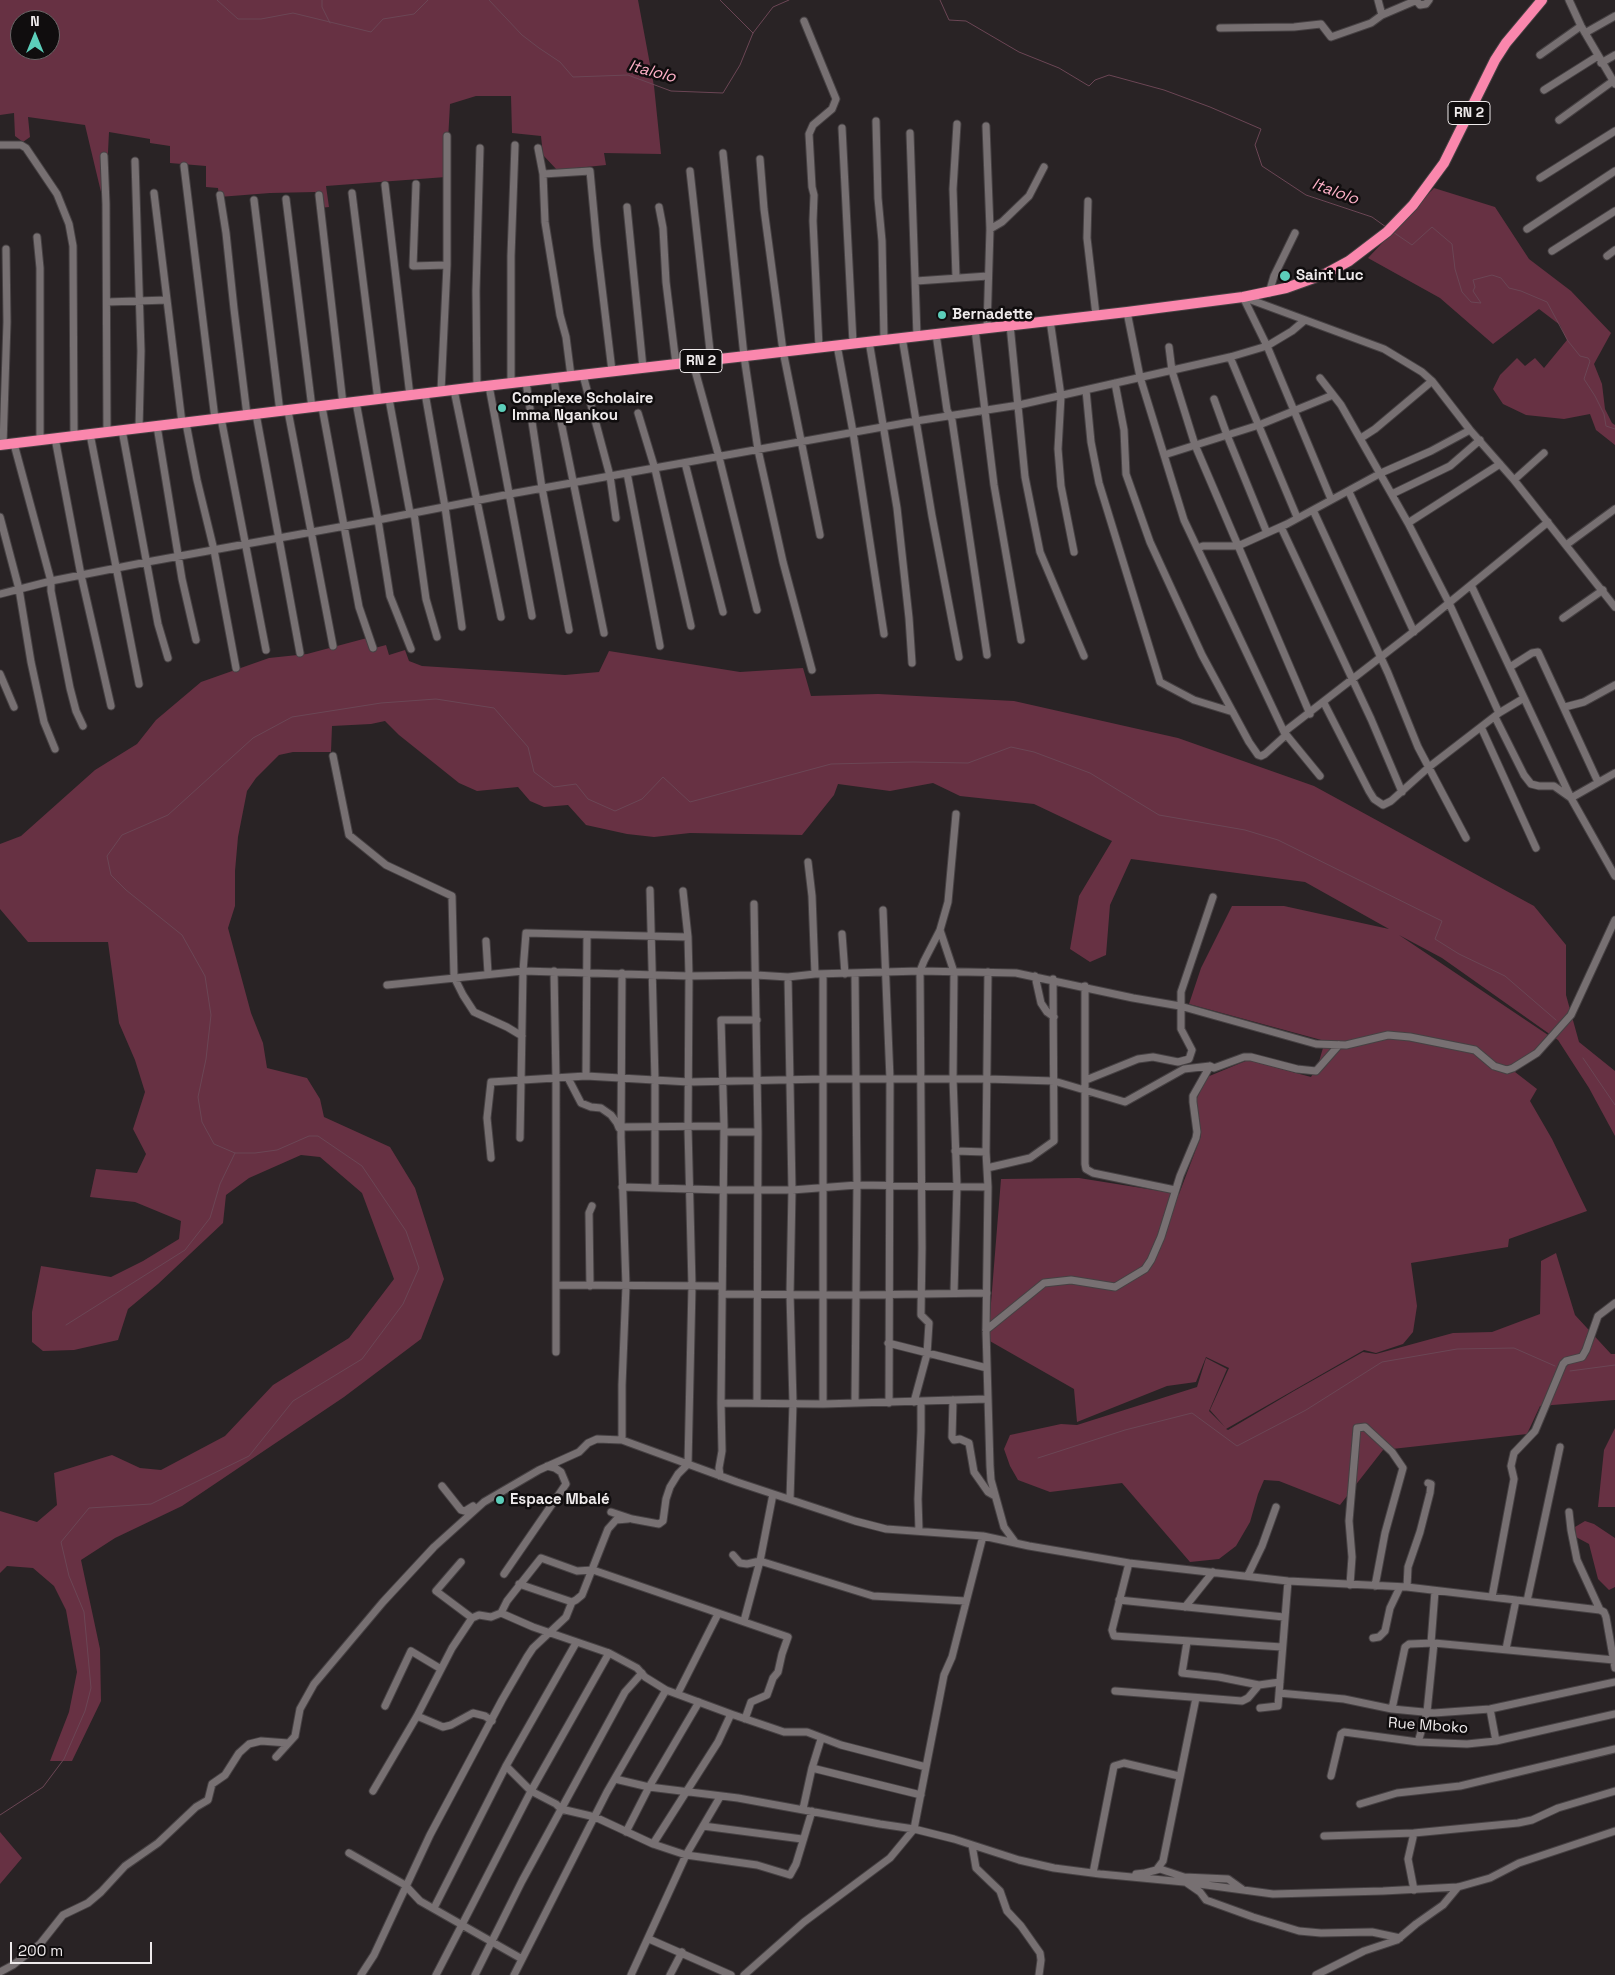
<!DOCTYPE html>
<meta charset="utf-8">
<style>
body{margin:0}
#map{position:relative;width:1615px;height:1975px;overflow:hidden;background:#292325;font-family:"Space Grotesk",sans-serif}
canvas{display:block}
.north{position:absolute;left:10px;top:10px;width:50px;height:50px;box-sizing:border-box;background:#100d0e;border:1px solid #696566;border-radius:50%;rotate:0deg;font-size:14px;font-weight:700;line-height:20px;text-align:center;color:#eeeaeb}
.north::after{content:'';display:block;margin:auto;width:18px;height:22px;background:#5cceba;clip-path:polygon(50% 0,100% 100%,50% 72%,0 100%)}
.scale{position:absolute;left:10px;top:1942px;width:142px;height:22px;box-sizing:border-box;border:2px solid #eeeaeb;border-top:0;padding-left:6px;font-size:15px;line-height:18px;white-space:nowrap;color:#eeeaeb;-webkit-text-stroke:4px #100d0e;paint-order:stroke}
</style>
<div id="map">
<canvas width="1615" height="1975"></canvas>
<div class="north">N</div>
<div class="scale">200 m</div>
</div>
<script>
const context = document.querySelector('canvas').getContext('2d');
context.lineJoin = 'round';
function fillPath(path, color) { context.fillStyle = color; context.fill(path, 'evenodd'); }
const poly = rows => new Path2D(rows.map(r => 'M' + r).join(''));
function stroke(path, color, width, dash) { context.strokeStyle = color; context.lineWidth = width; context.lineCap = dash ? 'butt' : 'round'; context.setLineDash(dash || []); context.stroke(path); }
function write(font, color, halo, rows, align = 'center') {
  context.font = font + ' "Space Grotesk",sans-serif'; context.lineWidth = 5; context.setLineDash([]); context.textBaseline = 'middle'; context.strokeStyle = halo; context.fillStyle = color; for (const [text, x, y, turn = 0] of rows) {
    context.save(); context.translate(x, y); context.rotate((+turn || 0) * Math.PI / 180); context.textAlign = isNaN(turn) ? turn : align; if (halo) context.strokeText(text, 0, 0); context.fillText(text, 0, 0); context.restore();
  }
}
fillPath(poly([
 [0,0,638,0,654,86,661,154,604,153,606,165,557,170,543,155,541,136,512,133,511,96,476,96,450,104,446,177,326,186,329,207,320,208,315,192,270,193,219,197,218,188,206,187,206,166,170,163,170,146,150,143,150,139,109,132,107,172,110,193,101,192,85,125,28,117,30,137,23,142,15,136,14,113,0,115],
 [20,20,50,20,50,50,20,50],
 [1434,188,1495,207,1529,259,1571,291,1611,333,1594,364,1602,384,1605,409,1612,423,1615,425,1615,445,1596,430,1590,414,1564,419,1526,415,1503,404,1493,389,1500,375,1517,358,1525,366,1535,358,1544,368,1567,340,1560,325,1539,309,1493,344,1440,298,1368,258],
 [367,638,371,649,386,645,389,655,405,650,409,661,422,666,565,675,599,672,609,651,740,672,803,668,811,696,878,694,1014,701,1178,738,1314,786,1534,906,1566,945,1566,995,1579,1042,1615,1071,1615,1136,1589,1088,1558,1040,1442,958,1399,935,1548,1035,1515,1072,1537,1089,1530,1101,1552,1139,1587,1211,1509,1239,1508,1247,1411,1263,1417,1306,1413,1332,1403,1344,1376,1353,1364,1350,1226,1429,1228,1430,1294,1391,1363,1352,1376,1354,1453,1333,1492,1332,1540,1314,1541,1261,1556,1253,1575,1315,1611,1354,1615,1354,1615,1400,1540,1406,1527,1434,1383,1450,1340,1505,1279,1481,1264,1480,1258,1494,1250,1522,1236,1546,1219,1559,1190,1562,1122,1483,1050,1492,1018,1480,1010,1466,1004,1449,1010,1435,1061,1424,1077,1425,1197,1387,1206,1358,1227,1369,1209,1411,1225,1427,1210,1410,1229,1368,1206,1357,1196,1382,1167,1386,1077,1422,1074,1389,988,1340,1001,1179,1079,1178,1179,1194,1201,1136,1196,1100,1207,1077,1248,1060,1311,1077,1318,1065,1325,1041,1189,1004,1201,968,1232,906,1284,906,1389,929,1305,882,1131,859,1110,905,1106,955,1090,962,1070,949,1079,896,1112,841,1034,804,960,796,933,783,890,791,838,784,834,795,802,835,690,833,654,837,627,834,586,825,568,805,544,807,530,801,518,787,477,791,459,783,399,735,385,721,371,724,332,726,331,752,293,752,279,755,256,778,247,791,238,837,235,871,235,906,228,928,251,1013,263,1043,267,1068,307,1078,320,1099,324,1117,390,1147,415,1188,444,1279,421,1339,344,1397,182,1506,115,1538,81,1560,100,1649,101,1701,72,1761,50,1761,69,1712,77,1672,66,1610,54,1586,33,1568,7,1566,0,1573,0,1511,37,1522,57,1505,54,1473,112,1455,140,1468,161,1470,225,1436,273,1385,349,1338,394,1279,362,1193,320,1157,301,1155,249,1178,226,1195,223,1223,158,1284,128,1309,118,1340,74,1350,43,1351,32,1342,32,1312,41,1266,111,1277,143,1261,179,1239,181,1221,135,1202,90,1197,96,1169,137,1173,146,1154,133,1129,145,1092,135,1060,119,1023,108,942,28,942,0,909,0,844,21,836,95,770,137,744,156,720,201,682,269,658,307,654],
 [1615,1428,1615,1507,1598,1507,1604,1450],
 [1585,1521,1594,1524,1615,1538,1615,1587,1609,1590,1598,1579,1589,1544,1576,1537,1575,1527],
 [0,1832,22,1858,0,1884]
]), '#673143');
stroke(poly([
 [217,0,238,19,261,19,293,13,371,32,383,19,414,14,428,0],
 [322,0,322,7,330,23],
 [489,0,522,35,539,48,560,62,573,77,628,75,671,91,723,93,740,65,753,33,773,7,789,0],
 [720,0,753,33],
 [940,0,949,20,966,21,1019,52,1059,68,1089,86,1095,80,1109,75,1164,90,1210,107,1261,129,1255,145,1262,166,1306,195,1372,217,1386,227],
 [1393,232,1412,245,1432,227,1452,244,1455,269,1462,292,1471,302,1481,303,1473,291,1475,287,1473,280,1492,275,1501,278,1509,288,1521,291,1547,302,1568,341,1580,356,1588,358,1590,361,1584,379,1595,396,1604,414,1606,426,1615,429],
 [1583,1058,1615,1105],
 [66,1325,185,1250,210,1218,220,1184,235,1153],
 [1570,1371,1615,1365],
 [1038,1458,1125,1430,1192,1413,1237,1446,1306,1410,1382,1362,1457,1349,1514,1348,1555,1366],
 [0,1815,43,1787,64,1759,85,1711,91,1688,84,1612,69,1576,61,1542,89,1508,151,1504,249,1456,293,1401,362,1359,403,1304,419,1268,406,1231,362,1166,318,1136,309,1136,277,1150,255,1153,235,1153,214,1144,202,1122,198,1097,206,1059,211,1015,205,976,182,935,126,890,111,875,107,856,122,835,168,815,253,738,292,717,381,703,436,699,494,708,528,747,534,772,554,787,576,784,588,799,615,811,642,799,663,777,690,802,831,764,913,762,968,763,1011,747,1034,752,1090,773,1159,815,1245,830,1278,840,1442,921,1435,939,1459,954,1505,976,1556,1020]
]), '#6b4655', 1);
const minor = poly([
 [1378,0,1382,15],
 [1416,0,1420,5,1426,4,1429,0],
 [1569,0,1581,26,1615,84],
 [804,21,836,99,832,109,813,125,809,134,812,187,814,195,813,221,819,347],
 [1220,28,1294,27,1321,24,1331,37,1371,23,1382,15,1417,0],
 [1585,33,1615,16],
 [1540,55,1581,26],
 [1601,63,1615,55],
 [1544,90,1598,56],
 [1559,120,1613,81],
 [876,121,878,198,882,241,884,339],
 [986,126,990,229,987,328],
 [842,128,853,343],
 [910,133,917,336],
 [0,145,21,145,26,148,57,194,69,224,73,246,74,436],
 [538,148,543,174,545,222,560,315,566,337,571,376],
 [723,153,744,356,758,450,783,562,812,670],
 [104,156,106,204,107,431],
 [760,159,764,209,783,351,820,535],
 [135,161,141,351,139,428],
 [184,166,215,419],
 [690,171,711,360],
 [543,174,590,171,597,246,612,371],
 [1540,178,1615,131],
 [416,184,413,266,447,265],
 [385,185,410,396],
 [154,193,182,423],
 [352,193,378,400],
 [220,195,226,233,234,309,247,415],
 [319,195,343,404],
 [286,199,312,408],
 [254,200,280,412],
 [1088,201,1087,238,1096,315],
 [627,207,643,368],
 [659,207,663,228,666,282,676,364],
 [990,229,1002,222,1029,196,1044,167],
 [1527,229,1615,171],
 [37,237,40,268,40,440],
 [1552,251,1615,211],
 [1607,256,1615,250],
 [956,277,953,189,957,124],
 [916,281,988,276],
 [1269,293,1274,276,1295,233],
 [1243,297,1384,349,1422,372,1432,381,1470,430,1514,480,1615,607],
 [1243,297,1267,346,1331,499],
 [107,302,167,300],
 [1127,312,1140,377,1184,520,1284,732,1320,776],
 [1050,320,1061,396,1058,449,1061,486,1074,552],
 [1010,325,1025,477,1040,552,1084,656],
 [975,329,994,485,1021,640],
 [936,334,947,410,952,420,987,655],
 [902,337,932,516,959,657],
 [869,341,897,508,909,618,912,663],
 [837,345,853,432,884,634],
 [1169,347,1172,371,1195,445,1310,714],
 [1230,357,1297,517],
 [693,363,719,457,757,610],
 [583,375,610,476,616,518],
 [1320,378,1341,405,1408,523,1449,603,1499,713],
 [554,379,560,417,604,633],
 [526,382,542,488,569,630],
 [511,383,511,256,515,145],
 [1115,383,1124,430,1126,474,1150,542,1202,655,1249,742,1258,755,1261,756,1265,754,1286,735],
 [489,386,532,616],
 [477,387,476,291,480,148],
 [454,390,501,617],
 [1086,390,1091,442,1099,483,1160,682,1194,700,1233,712],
 [441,391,447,265,447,136],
 [425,393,445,507,462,627],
 [389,399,410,513],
 [1214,399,1227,435,1267,533],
 [356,402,378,520,390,596,411,649],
 [322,407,359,607,373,648],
 [288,411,333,646],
 [638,413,655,469,691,626],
 [256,414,300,653],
 [221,418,266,650],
 [186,423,197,480,214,550,236,668],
 [157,426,182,579,196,640],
 [122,430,158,624,168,658],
 [90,434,139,684],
 [55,438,81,575,111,706],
 [1361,438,1375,429,1432,381],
 [14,444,51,581,51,591,70,688,76,711,83,726],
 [3,445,7,322,6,249],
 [1164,455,1259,425,1333,395],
 [685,463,723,612],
 [627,473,660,646],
 [1514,480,1544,453],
 [1349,492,1414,632],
 [1392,494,1450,466,1480,440],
 [1313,510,1388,673,1418,747,1466,838],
 [414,513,426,599,437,637],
 [0,517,19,589,31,662,44,722,55,749],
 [1408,523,1500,464],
 [1281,527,1371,719,1402,792],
 [1566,545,1615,509],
 [1198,548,1203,546,1238,546,1287,524,1381,473,1431,451,1470,430],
 [1471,585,1571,798,1615,876],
 [0,594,51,581,147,562,378,520,510,494,916,421,1019,405,1230,357,1267,346,1292,331,1305,320],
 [1563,618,1603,590],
 [1510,667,1532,653,1538,652,1598,782],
 [0,674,14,707],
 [1324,703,1369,791,1374,799,1383,805,1391,801,1429,767,1499,713,1524,698],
 [1565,707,1584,702,1615,685],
 [1495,717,1524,775,1531,784,1539,786,1554,786,1571,798,1615,773],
 [1481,727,1536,848],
 [1284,732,1417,629,1548,522],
 [333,756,349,835,386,865,452,896,454,977,463,995,474,1012,507,1027,522,1036],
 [808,862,812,896,815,974],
 [650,890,655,1080,655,1188],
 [754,904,758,1132,757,1402],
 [883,910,890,1079,889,1403],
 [940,930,954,972,953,1079,957,1186,954,1292],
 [842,934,845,974],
 [486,941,488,973],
 [554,971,556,1079,556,1352],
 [988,972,986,1152,988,1187,986,1330,990,1466,991,1480,1004,1527,1015,1542],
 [622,973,621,1137,626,1286,622,1385,622,1440],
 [823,974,823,1404],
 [855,974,857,1185,855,1403],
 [1035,976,1041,1003,1047,1012,1054,1017],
 [788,977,792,1190,790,1294,793,1403,790,1499],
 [387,985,523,971,689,976,756,975,788,977,815,974,920,971,1016,973,1133,998,1180,1006,1316,1044,1346,1045,1388,1035,1410,1037,1475,1050,1494,1066,1507,1070,1513,1068,1537,1053,1571,1015,1615,920],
 [1085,986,1085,1164,1086,1169,1093,1173,1175,1190],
 [586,1076,587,935],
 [568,1078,581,1103,591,1107,601,1108,611,1115,617,1123,619,1128],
 [1086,1080,1138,1059,1153,1057,1178,1062,1189,1059,1192,1050,1181,1029,1181,992,1213,897],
 [621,1127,724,1126],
 [724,1132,758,1132],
 [520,1138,523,971,526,933,688,937],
 [955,1151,986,1152],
 [491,1158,487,1118,491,1082,586,1076,689,1082,824,1079,987,1079,1054,1081,1125,1102,1184,1069,1210,1066,1214,1068,1244,1057,1251,1057,1297,1069,1316,1071,1339,1045],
 [987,1168,1030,1158,1054,1141,1053,979],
 [622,1187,723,1190,792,1190,857,1185,988,1187],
 [556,1285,722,1286],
 [590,1286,589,1213,592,1206],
 [722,1294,857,1295,987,1293],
 [986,1330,1044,1283,1071,1280,1115,1287,1145,1269,1151,1260,1161,1237,1180,1176,1196,1138,1197,1132,1193,1102,1193,1096,1210,1066],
 [888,1343,987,1368],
 [953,1400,952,1437,954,1440,960,1439,969,1443,974,1472,988,1492,995,1496],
 [914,1402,927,1354,929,1323,921,1315,921,1312,922,1248,920,971,924,961,940,930,948,902,956,814],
 [721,1403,724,1126,721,1020,757,1020],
 [720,1476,719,1468,722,1451,721,1403,823,1404,987,1399],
 [442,1486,461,1510,465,1511,473,1506],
 [611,1512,632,1519,659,1524,663,1521,666,1499,670,1487,678,1474,688,1464,692,1286,688,1128,689,976,688,937,683,891],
 [1569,1512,1571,1530,1577,1560,1600,1610],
 [919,1531,918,1499,921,1431,921,1402],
 [733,1555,740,1563,747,1564,760,1561,873,1596,966,1601],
 [461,1562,436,1591,472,1618],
 [1129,1563,1112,1630,1114,1636,1282,1647],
 [504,1574,566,1484,561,1472,555,1468,547,1466],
 [1248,1575,1262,1546,1276,1507],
 [519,1584,572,1602,576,1600,582,1595,608,1529,616,1520,628,1519],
 [1350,1585,1352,1557,1349,1521,1357,1428,1365,1427,1392,1452,1403,1468,1385,1533,1375,1586],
 [1407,1587,1408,1567,1420,1532,1430,1493,1431,1484,1428,1483],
 [1492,1597,1514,1479,1511,1466,1514,1453,1535,1431,1563,1364,1566,1361,1582,1357,1586,1350,1598,1316,1615,1303],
 [1119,1600,1284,1617],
 [1527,1601,1560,1447],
 [1185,1607,1213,1572],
 [501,1613,507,1601,541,1558,577,1571,593,1570,788,1637,782,1654,778,1672,773,1678,767,1695,751,1702,745,1719],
 [744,1621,760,1561,773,1494],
 [1373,1638,1379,1637,1385,1631,1390,1608,1400,1587],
 [1187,1642,1182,1673,1219,1677,1259,1685],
 [1431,1643,1435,1591],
 [1506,1649,1516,1600],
 [1115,1691,1242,1701,1248,1698,1259,1685,1280,1682],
 [678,1693,718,1614],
 [1279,1693,1344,1699,1392,1709,1434,1713,1490,1709,1615,1682],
 [385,1706,411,1651,441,1669],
 [1260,1708,1278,1706,1288,1581],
 [1392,1709,1405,1647,1409,1644,1434,1643,1614,1660],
 [1490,1709,1496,1741],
 [417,1716,443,1727,451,1725,473,1713,485,1716,492,1721],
 [1418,1742,1427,1712,1434,1643],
 [276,1757,295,1736,300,1709,314,1684,383,1602,434,1547,484,1502,539,1470,579,1452,588,1443,597,1439,622,1440,737,1482,855,1521,886,1529,983,1536,1029,1546,1129,1563,1288,1581,1407,1587,1600,1610,1604,1612,1606,1617,1615,1668],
 [506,1766,531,1791,556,1804,561,1809,595,1817,653,1844,686,1855,757,1865,790,1875,796,1864,812,1811],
 [812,1768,921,1795],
 [1331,1776,1341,1734,1344,1732,1418,1742,1467,1744,1496,1741,1615,1714],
 [615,1779,649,1787,738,1798,880,1824,914,1829,954,1839,1019,1860,1054,1868,1100,1874,1184,1882,1273,1894,1383,1891,1458,1887,1490,1878,1519,1863,1615,1831],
 [373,1791,417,1716,452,1648,472,1618,479,1615,491,1617,501,1613,533,1627,609,1653,637,1668,645,1677,666,1690,731,1714,784,1732,807,1732,841,1745,926,1767],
 [1360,1804,1397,1793,1460,1786,1615,1749],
 [803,1809,812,1768,821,1739],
 [703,1826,802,1839],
 [626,1832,649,1787,699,1702],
 [1414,1833,1408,1859,1414,1890],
 [1324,1836,1414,1833,1518,1823,1532,1820,1558,1808,1615,1791],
 [653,1844,718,1742,731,1714],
 [972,1845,976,1868,1000,1891,1007,1911,1021,1926,1040,1953,1041,1960,1039,1975],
 [349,1853,405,1885,420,1901,522,1959],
 [1157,1869,1163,1861,1196,1698],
 [1093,1873,1114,1766,1124,1763,1179,1776],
 [1136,1874,1145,1873,1160,1869,1184,1877,1228,1879,1242,1889],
 [1187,1883,1200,1892,1206,1900,1253,1917,1299,1931,1321,1933,1372,1932,1400,1938],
 [434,1908,506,1766,576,1643],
 [649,1939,731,1975],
 [0,1972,13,1965,40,1944,63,1915,88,1903,101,1892,125,1866,158,1843,196,1807,208,1800,212,1784,225,1775,239,1753,249,1744,261,1741,288,1743],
 [361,1975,374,1955,430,1835,502,1700,527,1657,533,1648,566,1617,572,1602],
 [436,1975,531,1791,609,1653],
 [475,1975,522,1881,625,1692,642,1673],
 [514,1975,607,1792,666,1690],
 [631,1975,686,1855,720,1797],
 [670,1975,682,1952],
 [744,1975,804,1922,890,1858,914,1829,944,1675,952,1657,983,1536],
 [1316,1975,1364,1951,1397,1940,1416,1924,1443,1905,1458,1887]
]);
const highway = poly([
 [0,445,477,387,1127,312,1243,297,1286,288,1325,274,1349,261,1387,232,1413,205,1444,163,1495,60,1506,43,1542,0]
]);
stroke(minor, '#464143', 9);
stroke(highway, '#464143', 12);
stroke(minor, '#777072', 7);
stroke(highway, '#fa87ad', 10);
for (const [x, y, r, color] of [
 [1285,276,6,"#5cceba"],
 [942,315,5,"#5cceba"],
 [502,408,5,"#5cceba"],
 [500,1500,5,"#5cceba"]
]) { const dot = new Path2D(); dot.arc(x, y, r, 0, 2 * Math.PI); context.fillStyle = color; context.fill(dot); stroke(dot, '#100d0e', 2); }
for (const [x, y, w] of [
 [1469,113,42],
 [701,361,42]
]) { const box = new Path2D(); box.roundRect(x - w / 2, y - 11.5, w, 23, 4); context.fillStyle = '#100d0e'; context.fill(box); stroke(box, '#eeeaeb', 1); }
write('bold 14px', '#eeeaeb', null, [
 ["RN 2",1469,113],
 ["RN 2",701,361]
]);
write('bold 15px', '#eeeaeb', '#100d0e', [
 ["Saint Luc",1296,276],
 ["Bernadette",952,315],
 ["Complexe Scholaire",512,399],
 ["Imma Ngankou",512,416],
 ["Espace Mbalé",510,1500]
], 'left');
write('15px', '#eeeaeb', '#100d0e', [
 ["Rue Mboko",1428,1726,4]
]);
write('italic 16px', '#feb0c7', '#100d0e', [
 ["Italolo",652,72,15],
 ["Italolo",1335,192,20]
]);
</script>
